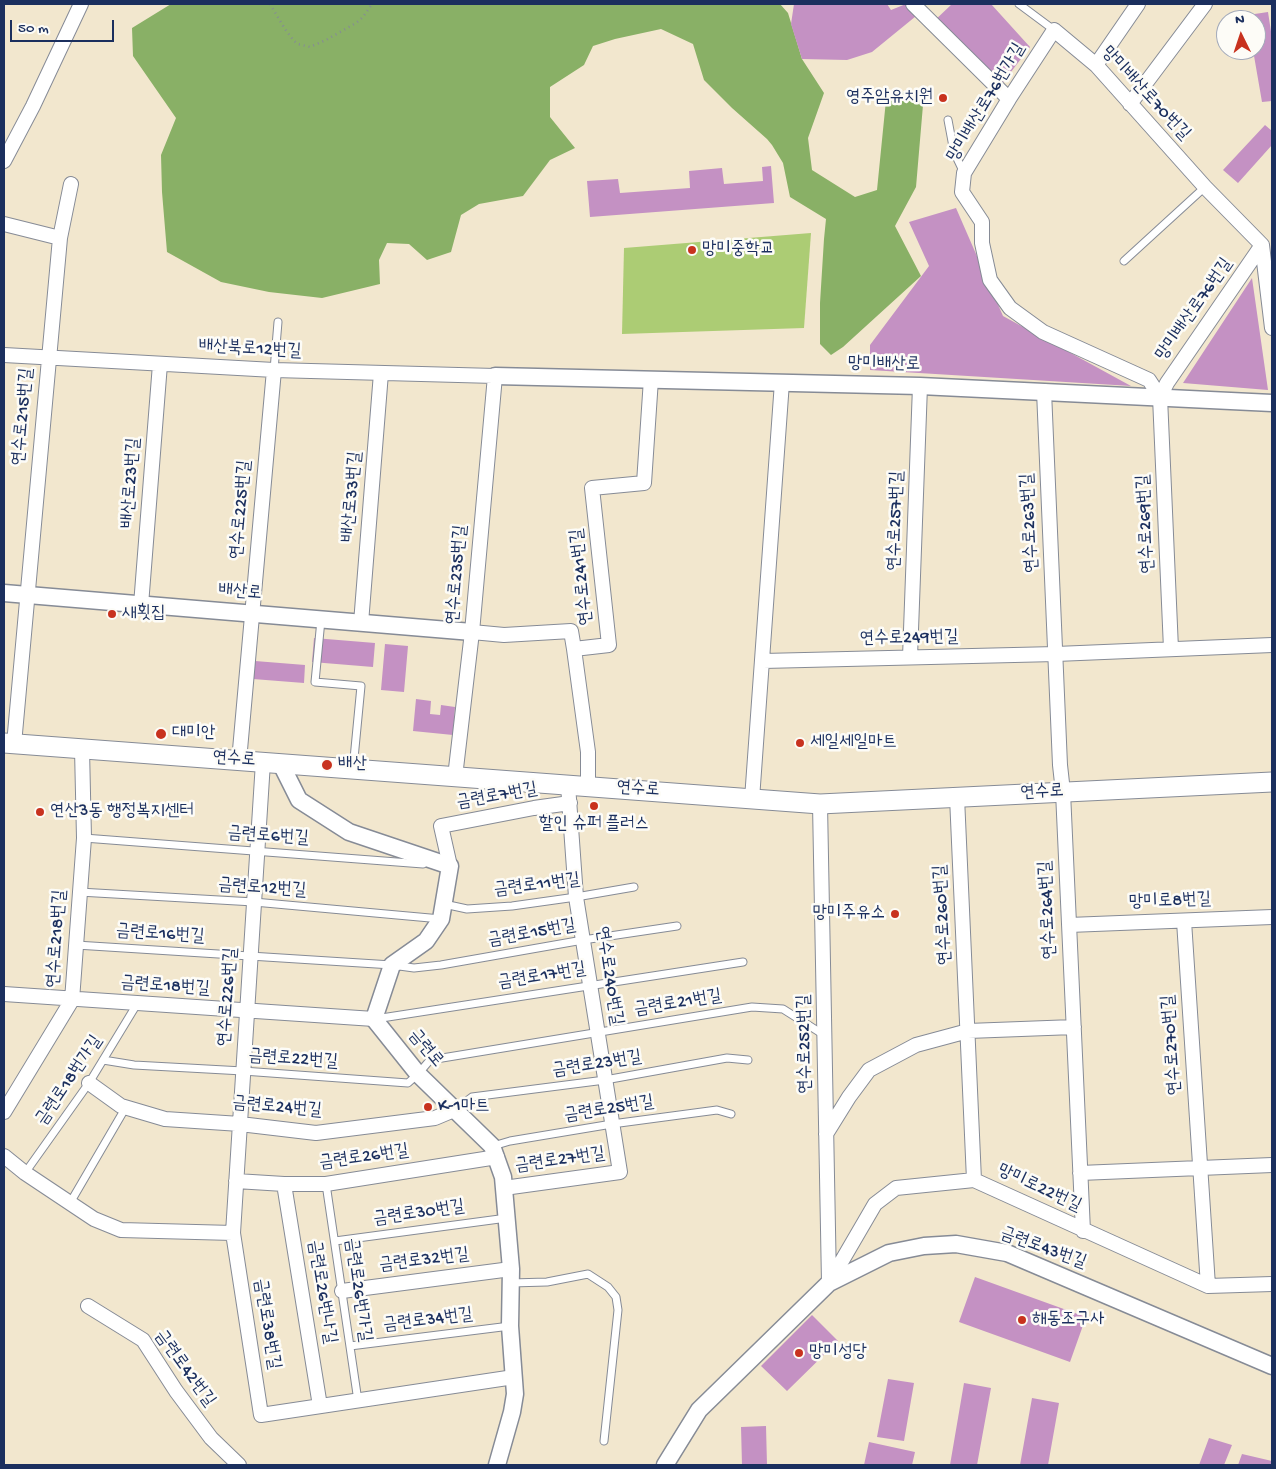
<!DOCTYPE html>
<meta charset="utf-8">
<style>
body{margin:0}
#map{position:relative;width:1276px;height:1469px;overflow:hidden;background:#f2e7ce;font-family:"Gochi Hand",sans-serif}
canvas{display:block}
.frame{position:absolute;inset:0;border:5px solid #1b2f5e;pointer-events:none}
.north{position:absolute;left:1216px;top:10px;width:50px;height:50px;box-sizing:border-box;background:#fdfcf7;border:1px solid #a3aaba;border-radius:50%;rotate:356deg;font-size:14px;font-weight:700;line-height:20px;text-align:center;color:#1b2f5e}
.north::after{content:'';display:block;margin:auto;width:18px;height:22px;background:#c8321e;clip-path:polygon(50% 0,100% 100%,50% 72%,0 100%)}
.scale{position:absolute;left:10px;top:20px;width:104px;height:22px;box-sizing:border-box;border:2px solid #1b2f5e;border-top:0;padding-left:6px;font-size:15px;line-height:18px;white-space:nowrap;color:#1b2f5e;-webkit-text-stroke:4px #fdfcf7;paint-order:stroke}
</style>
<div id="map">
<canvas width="1276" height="1469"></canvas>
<div class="frame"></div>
<div class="north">N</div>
<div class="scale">50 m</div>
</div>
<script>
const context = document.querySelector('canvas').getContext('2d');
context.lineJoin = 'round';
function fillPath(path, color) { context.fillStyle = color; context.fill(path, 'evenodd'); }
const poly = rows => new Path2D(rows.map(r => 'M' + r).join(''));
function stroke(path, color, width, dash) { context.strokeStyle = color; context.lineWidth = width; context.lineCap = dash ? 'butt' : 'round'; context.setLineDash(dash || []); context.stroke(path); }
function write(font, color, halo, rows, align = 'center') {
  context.font = font + ' "Gochi Hand","Poor Story",sans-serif'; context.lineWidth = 5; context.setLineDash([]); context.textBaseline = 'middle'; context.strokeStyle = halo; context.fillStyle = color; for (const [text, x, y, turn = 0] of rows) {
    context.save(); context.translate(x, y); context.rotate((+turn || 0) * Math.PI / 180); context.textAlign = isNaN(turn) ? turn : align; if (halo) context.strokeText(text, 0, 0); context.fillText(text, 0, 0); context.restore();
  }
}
fillPath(poly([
 [811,233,804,328,622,334,624,248]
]), '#accc74');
fillPath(poly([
 [171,4,780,4,788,13,802,59,824,93,808,138,812,170,855,197,877,190,886,100,900,91,917,96,923,105,916,187,895,226,921,276,843,347,831,355,820,344,820,303,824,239,826,219,790,197,783,163,772,145,767,139,732,108,704,80,693,44,661,29,615,39,593,46,584,65,550,87,550,117,575,148,550,160,523,196,479,204,461,215,451,252,427,260,409,244,387,243,379,260,380,284,322,298,269,292,221,282,167,252,162,192,161,155,176,118,133,56,132,28]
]), '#89b066');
fillPath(poly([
 [794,4,887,4,891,10,906,4,913,4,921,12,872,52,847,60,802,59,791,24],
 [952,4,991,4,1030,47,998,89,932,23],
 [1268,12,1272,38,1272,101,1262,102,1253,50,1256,50,1256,20,1249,20,1248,15],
 [1265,125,1272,131,1272,145,1238,183,1223,170],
 [771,166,774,203,590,217,587,181,618,179,620,193,690,188,689,171,722,168,724,184,763,181,762,167],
 [956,208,1003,316,1131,386,870,370,870,345,929,266,909,222],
 [1252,278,1268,390,1183,383],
 [314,638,375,643,373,667,312,662],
 [385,644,408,646,404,692,381,690],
 [255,661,305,665,304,683,253,679],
 [416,699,431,701,430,714,440,715,441,705,455,707,453,735,413,731],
 [975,1277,1086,1317,1070,1362,959,1322],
 [812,1315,838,1341,787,1391,761,1366],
 [888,1379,914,1383,904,1441,877,1437],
 [964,1383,991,1388,977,1465,950,1465],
 [1032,1398,1059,1403,1048,1465,1020,1465],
 [766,1426,767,1465,742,1465,741,1427],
 [1209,1438,1232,1445,1224,1465,1199,1465],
 [869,1442,915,1452,912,1465,864,1465],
 [1242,1454,1272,1461,1272,1465,1238,1465]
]), '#c491c3');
const service = poly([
 [1019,4,1054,30],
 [948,120,954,152,964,173],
 [1124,261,1205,187],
 [274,370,278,322],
 [321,620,315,682,361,686,353,769],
 [84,838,423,864],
 [79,892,254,902,441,919],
 [444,904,467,909,512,906,576,897,634,887],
 [76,945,392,965,414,968,441,965,583,940,677,926],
 [375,1019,743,962],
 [103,1060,134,1065,243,1071,408,1083,418,1074,430,1060,752,1007,783,1009,824,1035],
 [455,1110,472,1097,605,1080,727,1058,748,1060],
 [493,1146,510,1141,612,1124,717,1110,731,1114],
 [25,1173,89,1083,137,1004],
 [326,1184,358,1401],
 [70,1203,126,1107],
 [335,1241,507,1218],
 [511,1283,547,1282,588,1274,608,1287,616,1297,618,1310,604,1441],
 [350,1346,510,1326]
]);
const minor = poly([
 [913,4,1009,99],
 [1096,65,1138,4],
 [1130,104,1205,4],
 [4,161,33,106,81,4],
 [4,224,60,238],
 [1262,245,1272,328],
 [4,355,274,370,495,376,472,632,455,777],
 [1044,391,1060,765,1063,792,1083,1231],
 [1160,397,1149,380,1043,332,1010,308,990,280,982,243,982,222,962,192,964,173,1009,99,1054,30,1096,65,1205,187,1262,245],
 [141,605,160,364],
 [361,623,381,373],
 [472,632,504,635,571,631,574,649],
 [1171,649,1160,397,1167,383,1262,245],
 [910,657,920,386],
 [763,661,1056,654,1272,645],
 [14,744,60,238,71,184],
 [239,761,274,370],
 [588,787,588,752,574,649,609,645,592,488,644,483,651,379],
 [957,797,974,1180],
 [752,799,782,382],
 [820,804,829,1282],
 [450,866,441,826,534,808,570,803],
 [1184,921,1208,1286],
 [1069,925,1272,917],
 [4,994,374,1019],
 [89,1083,121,1106,165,1119,240,1124,316,1133,435,1118,454,1110],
 [4,1112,72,1000,84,838,82,749],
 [826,1134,849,1097,869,1070,916,1045,968,1031,1074,1027],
 [4,1156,25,1173,94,1219,121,1230,233,1233,261,1415,514,1377],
 [1080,1173,1272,1165],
 [236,1181,284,1184,326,1184,497,1157],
 [284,1184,320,1406],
 [504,1188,620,1172,576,897,568,785],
 [233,1233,263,762],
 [829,1283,875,1204,896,1188,974,1180,1208,1286,1272,1284],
 [342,1291,511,1269],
 [88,1306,143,1340,176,1391,211,1438,239,1465]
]);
const tertiary = poly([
 [495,376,920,386,1272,403],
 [4,593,472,632],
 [281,764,299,800,349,832,450,866,441,919,426,941,392,965,374,1019,418,1074,492,1146,503,1177,511,1269,510,1326,515,1394,512,1412,497,1465],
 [665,1465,699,1410,829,1283,889,1253,924,1246,956,1244,1007,1253,1272,1366]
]);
const secondary = poly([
 [4,743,820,804,1272,782]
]);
stroke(service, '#868b96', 9);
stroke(minor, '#868b96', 16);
stroke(tertiary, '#868b96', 19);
stroke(secondary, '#868b96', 21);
stroke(poly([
 [270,4,285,29,294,41,298,44,310,47,326,40,356,23,363,17,372,4]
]), '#868b96', 2.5, [1, 4]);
stroke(service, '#fff', 7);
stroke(minor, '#fff', 14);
stroke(tertiary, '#fff', 16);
stroke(secondary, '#fff', 19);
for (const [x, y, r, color] of [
 [943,98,5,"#c8321e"],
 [692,250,5,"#c8321e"],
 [112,614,5,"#c8321e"],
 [161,734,6,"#c8321e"],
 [800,743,5,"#c8321e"],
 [327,765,6,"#c8321e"],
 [594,806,5,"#c8321e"],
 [40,812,5,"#c8321e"],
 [895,914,5,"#c8321e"],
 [428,1107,5,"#c8321e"],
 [1022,1320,5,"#c8321e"],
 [799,1353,5,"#c8321e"]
]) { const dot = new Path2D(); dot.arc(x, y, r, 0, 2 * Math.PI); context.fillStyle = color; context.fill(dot); stroke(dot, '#fdfcf7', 2); }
write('18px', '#1b2f5e', '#fdfcf7', [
 ["망미배산로70번길",1145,94,47],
 ["망미배산로76번가길",987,103,-59],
 ["망미배산로76번길",1195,310,-55],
 ["배산북로12번길",250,350,3],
 ["망미배산로",884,365,1],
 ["연수로215번길",24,417,-85],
 ["배산로23번길",132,483,-86],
 ["배산로33번길",353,497,-85],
 ["연수로225번길",242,510,-85],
 ["연수로257번길",897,521,-88],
 ["연수로263번길",1031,523,-93],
 ["연수로269번길",1147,524,-93],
 ["연수로235번길",458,575,-85],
 ["연수로241번길",583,577,-96],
 ["배산로",240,593,5],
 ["연수로249번길",909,639,-1],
 ["연수로",234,760,4],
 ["연수로",638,790,4],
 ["연수로",1042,793,-3],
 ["금련로7번길",497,797,-10],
 ["금련로6번길",268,837,4],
 ["금련로11번길",537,886,-7],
 ["금련로12번길",262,889,4],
 ["망미로8번길",1170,902,-2],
 ["연수로264번길",1049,910,-93],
 ["연수로260번길",944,915,-93],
 ["금련로15번길",532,934,-10],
 ["금련로16번길",160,935,4],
 ["연수로218번길",58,939,-86],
 ["연수로240번길",608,976,81],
 ["금련로17번길",542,977,-9],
 ["금련로18번길",165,987,4],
 ["연수로226번길",229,997,-86],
 ["금련로21번길",678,1004,-9],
 ["연수로252번길",806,1044,-91],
 ["연수로270번길",1173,1045,-94],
 ["금련로",425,1049,50],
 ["금련로22번길",293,1060,4],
 ["금련로23번길",597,1065,-9],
 ["금련로18번가길",70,1081,-56],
 ["금련로24번길",277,1108,5],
 ["금련로25번길",609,1110,-9],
 ["금련로26번길",364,1158,-8],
 ["금련로27번길",560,1161,-8],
 ["망미로22번길",1039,1189,25],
 ["금련로30번길",419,1214,-8],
 ["금련로43번길",1043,1249,20],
 ["금련로32번길",424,1261,-7],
 ["금련로26번가길",357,1290,82],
 ["금련로26번나길",321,1292,81],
 ["금련로34번길",428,1321,-7],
 ["금련로38번길",266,1324,81],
 ["금련로42번길",184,1369,54]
]);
write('18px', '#1b2f5e', '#fdfcf7', [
 ["영주암유치원",933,98,"right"],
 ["망미중학교",702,250],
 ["새횟집",122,614],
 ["대미안",172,734],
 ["세일세일마트",810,743],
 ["배산",338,765],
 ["연산3동 행정복지센터",50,812],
 ["할인 슈퍼 플러스",594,825,"center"],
 ["망미주유소",885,914,"right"],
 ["K-1마트",438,1107],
 ["해동조구사",1032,1320],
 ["망미성당",809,1353]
], 'left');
</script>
